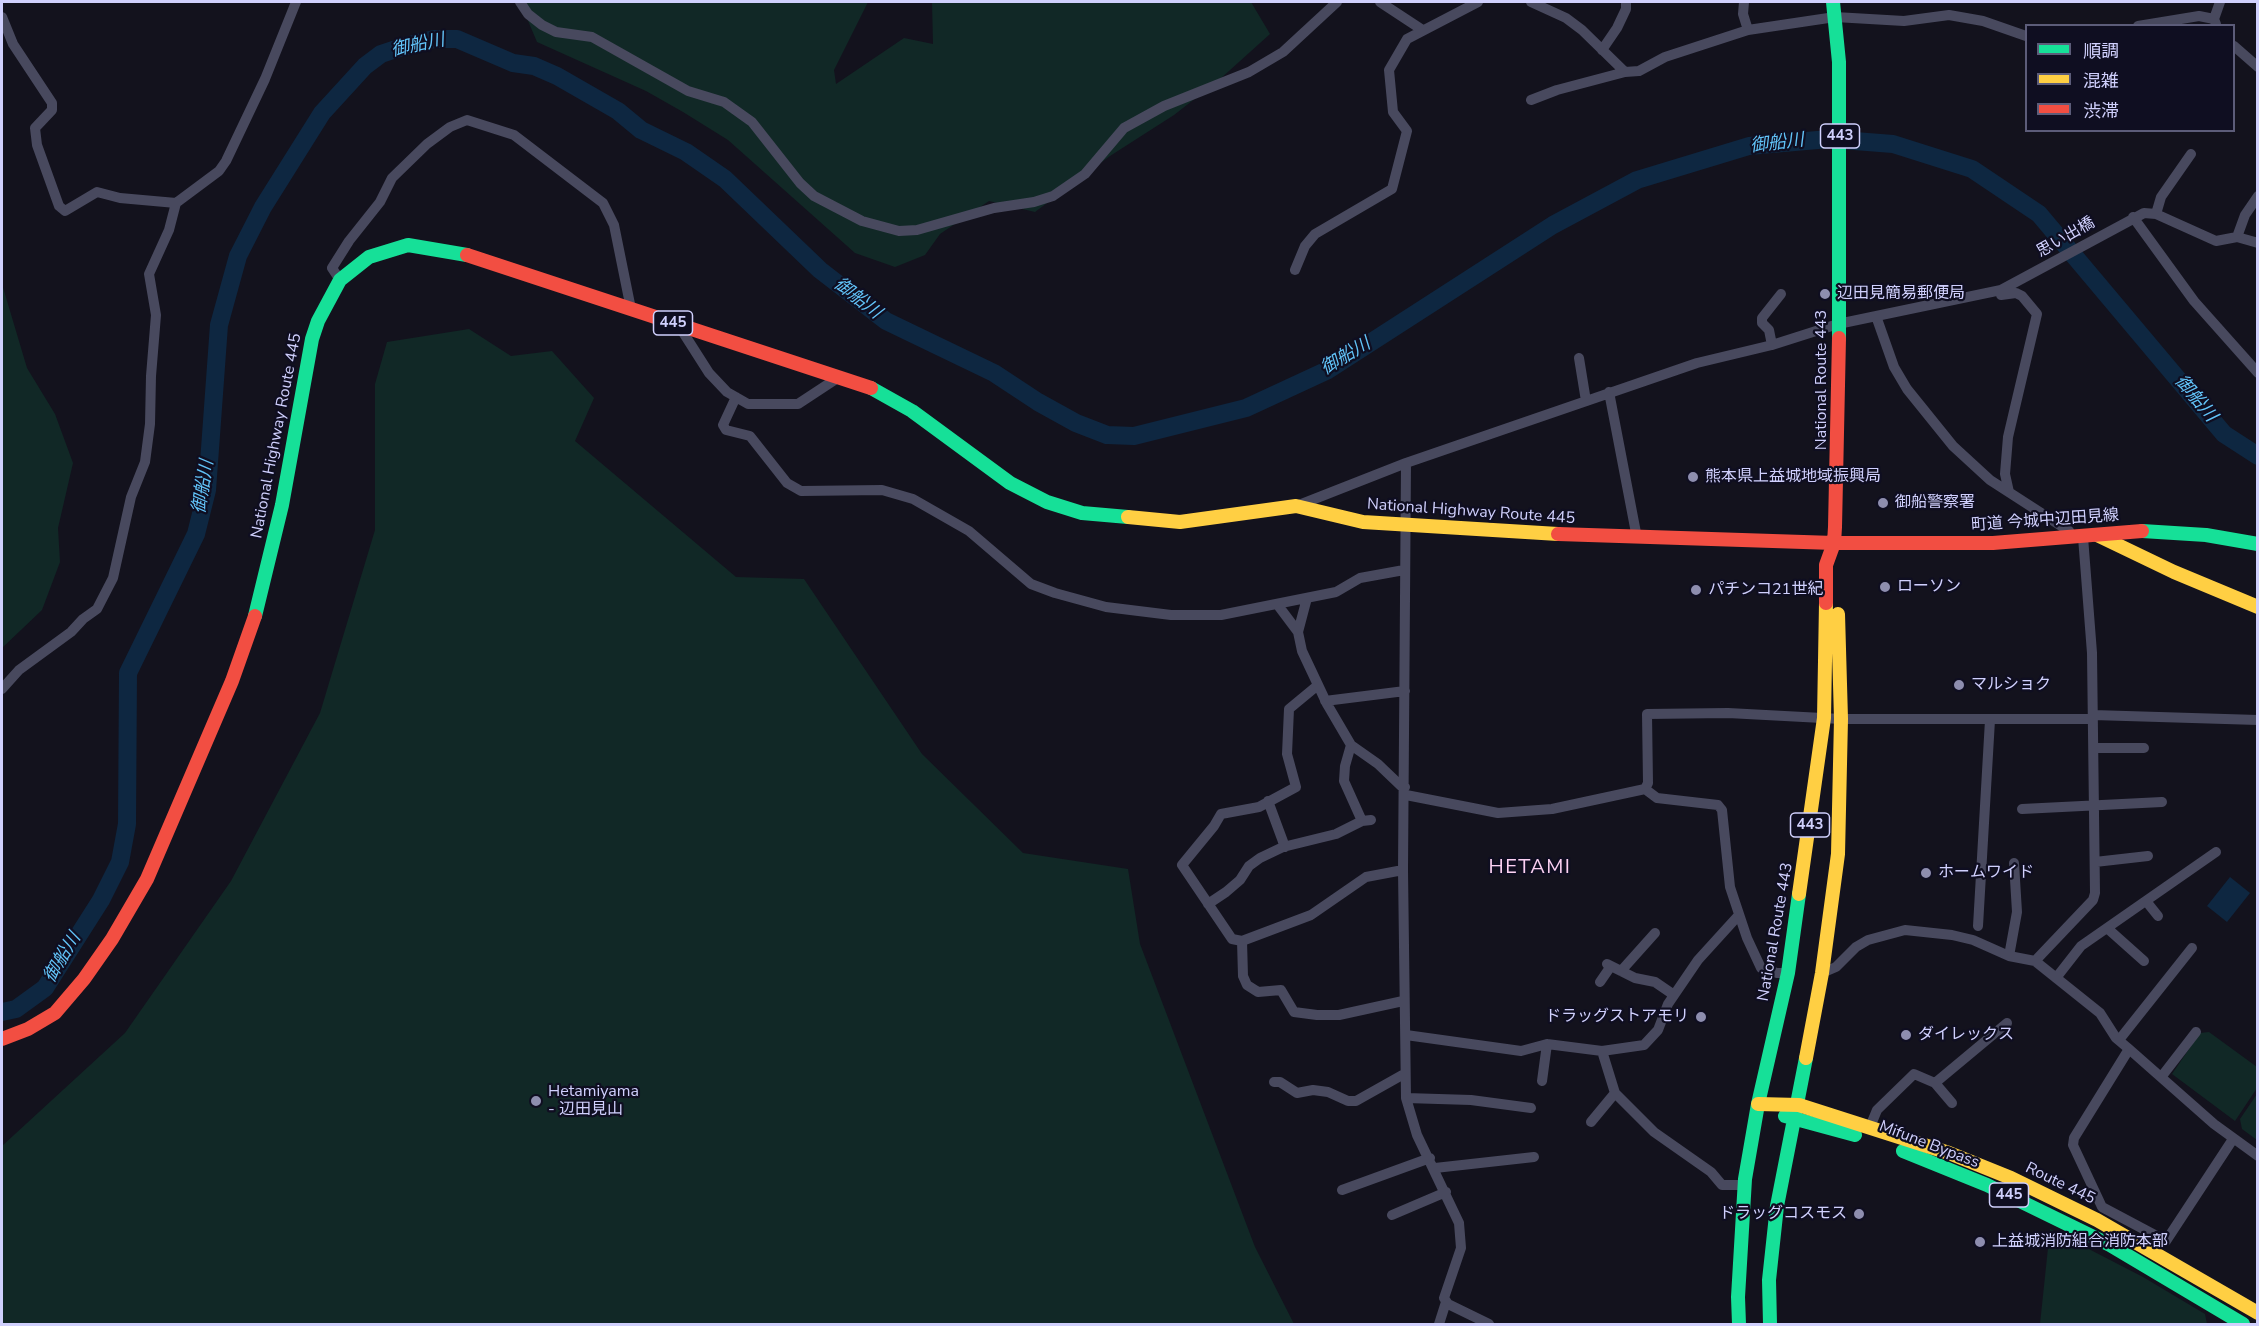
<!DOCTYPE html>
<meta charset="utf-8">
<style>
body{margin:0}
#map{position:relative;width:2259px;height:1326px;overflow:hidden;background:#13121d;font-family:"Nunito Sans","Noto Sans JP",sans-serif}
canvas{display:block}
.frame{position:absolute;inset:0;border:3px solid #d0d0fd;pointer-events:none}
.legend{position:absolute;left:2025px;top:24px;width:210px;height:108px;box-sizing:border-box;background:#0f0e21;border:2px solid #5c5c79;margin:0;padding:8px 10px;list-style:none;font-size:18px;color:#d0d0fd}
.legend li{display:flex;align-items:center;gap:12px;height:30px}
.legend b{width:30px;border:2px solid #5c5c79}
</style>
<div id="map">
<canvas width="2259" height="1326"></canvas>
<div class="frame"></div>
<ul class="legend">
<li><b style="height:8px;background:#16e098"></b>順調</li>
<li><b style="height:8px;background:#ffcf43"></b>混雑</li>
<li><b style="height:8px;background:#f24e42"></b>渋滞</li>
</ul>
</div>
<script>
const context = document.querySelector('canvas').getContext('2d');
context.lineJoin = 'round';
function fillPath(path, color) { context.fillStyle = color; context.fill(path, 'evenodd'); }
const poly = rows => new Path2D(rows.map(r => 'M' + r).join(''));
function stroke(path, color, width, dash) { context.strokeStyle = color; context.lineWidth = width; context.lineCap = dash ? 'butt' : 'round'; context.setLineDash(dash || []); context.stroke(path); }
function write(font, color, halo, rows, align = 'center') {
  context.font = font + ' "Nunito Sans","Noto Sans JP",sans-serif'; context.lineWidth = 4.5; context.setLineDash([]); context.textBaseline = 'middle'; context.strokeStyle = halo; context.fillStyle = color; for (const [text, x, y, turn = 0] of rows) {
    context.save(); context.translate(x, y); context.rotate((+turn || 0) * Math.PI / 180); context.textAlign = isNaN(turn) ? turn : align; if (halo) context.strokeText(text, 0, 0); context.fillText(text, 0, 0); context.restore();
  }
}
fillPath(poly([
 [520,2,868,2,834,70,836,84,904,38,933,44,932,2,1251,2,1270,34,1219,80,1174,115,1110,156,1035,212,989,201,940,234,925,255,895,267,855,253,728,140,683,112,646,91,537,42],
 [2,284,27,368,55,414,73,463,58,528,60,562,42,610,2,648],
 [469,329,511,356,552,351,594,398,575,441,736,577,804,579,922,754,1023,853,1128,869,1140,944,1255,1247,1294,1324,2,1324,2,1146,125,1033,231,881,320,713,375,530,375,384,387,342],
 [2209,1032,2257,1067,2257,1088,2235,1121,2172,1074,2200,1033],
 [2257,1094,2257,1140,2242,1129,2240,1119],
 [2050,1229,2143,1277,2205,1314,2207,1324,2040,1324]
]), '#112826');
fillPath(poly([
 [2230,877,2250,893,2227,922,2207,906]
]), '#0e2741');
stroke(poly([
 [2,1012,16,1009,45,988,101,900,120,862,127,824,128,673,196,534,207,490,219,325,238,256,263,207,322,113,365,66,381,54,402,47,434,39,457,39,513,63,534,66,557,76,618,111,641,130,686,152,725,179,820,270,886,321,994,373,1038,402,1076,423,1107,435,1134,436,1246,408,1328,370,1553,225,1637,180,1749,146,1829,139,1893,144,1972,169,2039,214,2224,434,2258,456]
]), '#0e2741', 18);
stroke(poly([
 [520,2,528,14,542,25,556,32,592,37,688,91,724,102,752,122,800,183,814,196,862,221,899,231,917,230,994,208,1034,202,1053,196,1085,174,1124,128,1164,106,1249,72,1283,52,1337,2],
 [1380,2,1421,29],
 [1531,2,1566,18,1582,30,1625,72,1639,71,1665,57,1748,30,1835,17,1904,21,1949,15,1983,21,2026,36],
 [1744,2,1743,14,1748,30],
 [2,17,13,44,52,103,52,110,35,128,37,145,59,206,65,211,97,192,120,198,176,203],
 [2216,24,2214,19,2220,2],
 [2138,26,2199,16,2214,19],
 [2234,46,2258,67],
 [1602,50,1617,28,1626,9,1626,2],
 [1531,100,1557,90,1625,72],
 [2156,214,2161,197,2191,154],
 [2133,217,2194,301,2258,373],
 [2237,237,2245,215,2258,196],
 [1295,270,1305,246,1315,234,1392,189,1407,131,1393,112,1389,70,1407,39,1478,2],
 [340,280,332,268,349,241,380,202,392,178,427,144,450,127,467,120,514,135,603,203,614,225,631,309],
 [2001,295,2016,293,2022,296,2037,314,2008,437,2005,474,2009,492],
 [1876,316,1894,367,1907,389,1953,446,1990,480,2069,531,2073,538],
 [679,326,709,373,727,392,748,404,798,404,839,377],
 [1772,345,1769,330,1762,323,1762,318,1781,294],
 [1579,358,1586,401],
 [1609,392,1637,538],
 [736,397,723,425,726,430,750,436,787,483,801,491,882,490,913,499,969,531,1031,584,1055,593,1106,607,1171,615,1221,615,1336,592,1360,578,1404,570],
 [1406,463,1403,870,1406,1098,1417,1135,1459,1223,1461,1248,1444,1298,1448,1304,1489,1324],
 [1299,505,1406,463,1697,363,1772,345,1838,324,2001,290,2144,213,2156,214,2216,241,2237,237,2258,243],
 [1277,604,1298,632,1302,651,1327,704,1351,745,1378,764,1401,786,1405,787],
 [1298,632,1307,598],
 [1318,685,1289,709,1287,754,1296,787,1259,807,1221,814,1214,826,1182,865,1232,939,1242,941,1243,976,1247,985,1258,992,1281,990,1294,1012,1317,1015,1339,1015,1403,1001],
 [2,689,19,670,71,632,83,619,97,609,113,578,131,497,145,462,150,424,151,376,156,315,149,274,169,230,176,203,219,171,226,161,265,79,296,2],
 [1325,701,1405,691],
 [2093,715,2258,720],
 [1351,745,1345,766,1344,781,1362,821],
 [2094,748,2144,748],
 [1645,789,1648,783,1647,714,1728,713,1841,719,2093,719],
 [1406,795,1498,813,1552,809,1645,789,1657,798,1718,805,1722,810,1730,887,1747,938,1761,968,1777,973,1788,973],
 [1268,801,1285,847],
 [2022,809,2162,802],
 [2095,862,2148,856],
 [2146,901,2158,916],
 [1208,904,1226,892,1240,880,1249,866,1260,858,1283,847,1336,834,1362,821,1371,820],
 [1978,926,1990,720],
 [2107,928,2144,961],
 [1242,941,1311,915,1366,877,1403,870],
 [2009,956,2017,912,2014,863],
 [2035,961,2093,900,2095,893,2092,653,2083,537],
 [1607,964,1635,978,1655,982,1674,995],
 [1621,971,1655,933],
 [1822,973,1836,967,1856,947,1868,940,1905,930,1952,935,1973,940,2009,956,2035,961,2100,1013,2116,1038,2129,1049,2214,1124,2258,1156],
 [2056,978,2081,946,2216,852],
 [1600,982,1611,966],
 [1406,1035,1521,1051,1547,1044,1602,1051,1644,1045,1658,1030,1668,1004,1698,960,1738,916],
 [2119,1040,2192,948],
 [2129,1049,2074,1138,2073,1145,2102,1207,2166,1241,2233,1139],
 [1602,1051,1615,1093,1654,1132,1711,1172,1722,1185,1745,1185],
 [2162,1076,2196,1032],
 [1542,1081,1547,1044],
 [1274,1082,1280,1082,1297,1093,1313,1090,1328,1092,1348,1101,1356,1101,1404,1074],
 [1935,1083,1952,1103],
 [1406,1098,1471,1100,1531,1108],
 [1591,1122,1615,1093],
 [1870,1127,1877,1110,1914,1074,1935,1083,2007,1023],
 [1435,1168,1534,1157],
 [1342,1190,1430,1158],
 [1392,1215,1446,1192],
 [1439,1324,1446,1302]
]), '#48495e', 10);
stroke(poly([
 [1833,2,1839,62,1839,338],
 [871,388,912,411,1010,483,1047,502,1082,513,1128,517],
 [2142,531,2206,535,2258,544],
 [255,616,282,505,312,339,318,321,340,280,369,257,408,245,467,255],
 [1785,1116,1855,1135],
 [1903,1151,1987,1185,2110,1245,2243,1324],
 [1739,1324,1738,1297,1745,1179,1758,1104,1788,973,1799,894],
 [1770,1324,1769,1280,1777,1206,1806,1058]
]), '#16e098', 14);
stroke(poly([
 [1128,517,1180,522,1296,506,1363,522,1558,534],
 [2097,535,2174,572,2258,607],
 [1799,894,1824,718,1826,603],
 [1806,1058,1822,973,1838,854,1841,719,1838,614],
 [1758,1104,1799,1105,1949,1153,2011,1178,2097,1220,2258,1313]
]), '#ffcf43', 14);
stroke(poly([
 [467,255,871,388],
 [1558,534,1834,543],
 [1834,543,1993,543,2142,531],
 [1826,603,1826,565,1834,543,1835,527,1839,338],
 [2,1039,28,1029,55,1013,84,979,112,939,147,879,232,681,255,616]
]), '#f24e42', 14);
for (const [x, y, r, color] of [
 [1825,294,6,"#8e8eaf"],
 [1693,477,6,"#8e8eaf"],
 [1883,503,6,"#8e8eaf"],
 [1885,587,6,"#8e8eaf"],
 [1696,590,6,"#8e8eaf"],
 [1959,685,6,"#8e8eaf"],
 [1926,873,6,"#8e8eaf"],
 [1701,1017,6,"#8e8eaf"],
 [1906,1035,6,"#8e8eaf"],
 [536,1101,6,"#8e8eaf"],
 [1859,1214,6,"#8e8eaf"],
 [1980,1242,6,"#8e8eaf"]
]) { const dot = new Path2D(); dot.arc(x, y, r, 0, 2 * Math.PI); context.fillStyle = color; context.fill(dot); stroke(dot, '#0f0e21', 2); }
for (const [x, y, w] of [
 [1840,136,39],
 [673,323,39],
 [1810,825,39],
 [2009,1195,39]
]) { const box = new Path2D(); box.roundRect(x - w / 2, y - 12, w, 24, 4.5); context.fillStyle = '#0f0e21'; context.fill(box); stroke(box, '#d0d0fd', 1.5); }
write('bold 15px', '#d0d0fd', null, [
 ["443",1840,136],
 ["445",673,323],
 ["443",1810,825],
 ["445",2009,1195]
]);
write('16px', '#d0d0fd', '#0f0e21', [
 ["思い出橋",2066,238,-30],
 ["National Route 443",1822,380,-90],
 ["National Highway Route 445",277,436,-79],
 ["National Highway Route 445",1471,512,4],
 ["町道 今城中辺田見線",2045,521,-4],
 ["National Route 443",1776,932,-80],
 ["Mifune Bypass",1929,1145,21],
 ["Route 445",2060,1184,26]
]);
write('16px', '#d0d0fd', '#0f0e21', [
 ["辺田見簡易郵便局",1837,294],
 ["熊本県上益城地域振興局",1705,477],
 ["御船警察署",1895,503],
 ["ローソン",1897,587],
 ["パチンコ21世紀",1708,590],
 ["マルショク",1971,685],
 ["ホームワイド",1938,873],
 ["ドラッグストアモリ",1689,1017,"right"],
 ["ダイレックス",1918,1035],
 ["Hetamiyama",548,1092],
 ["- 辺田見山",548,1110],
 ["ドラッグコスモス",1847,1214,"right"],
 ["上益城消防組合消防本部",1992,1242]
], 'left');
write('italic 18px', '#62c4f9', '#0f0e21', [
 ["御船川",418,46,-12],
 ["御船川",1777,144,-7],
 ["御船川",857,299,38],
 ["御船川",1346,357,-31],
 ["御船川",2195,399,50],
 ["御船川",204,487,-81],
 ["御船川",63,958,-59]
]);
context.letterSpacing = '1.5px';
write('20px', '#fdd2f3', '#0f0e21', [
 ["HETAMI",1530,868]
]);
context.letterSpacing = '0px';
</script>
